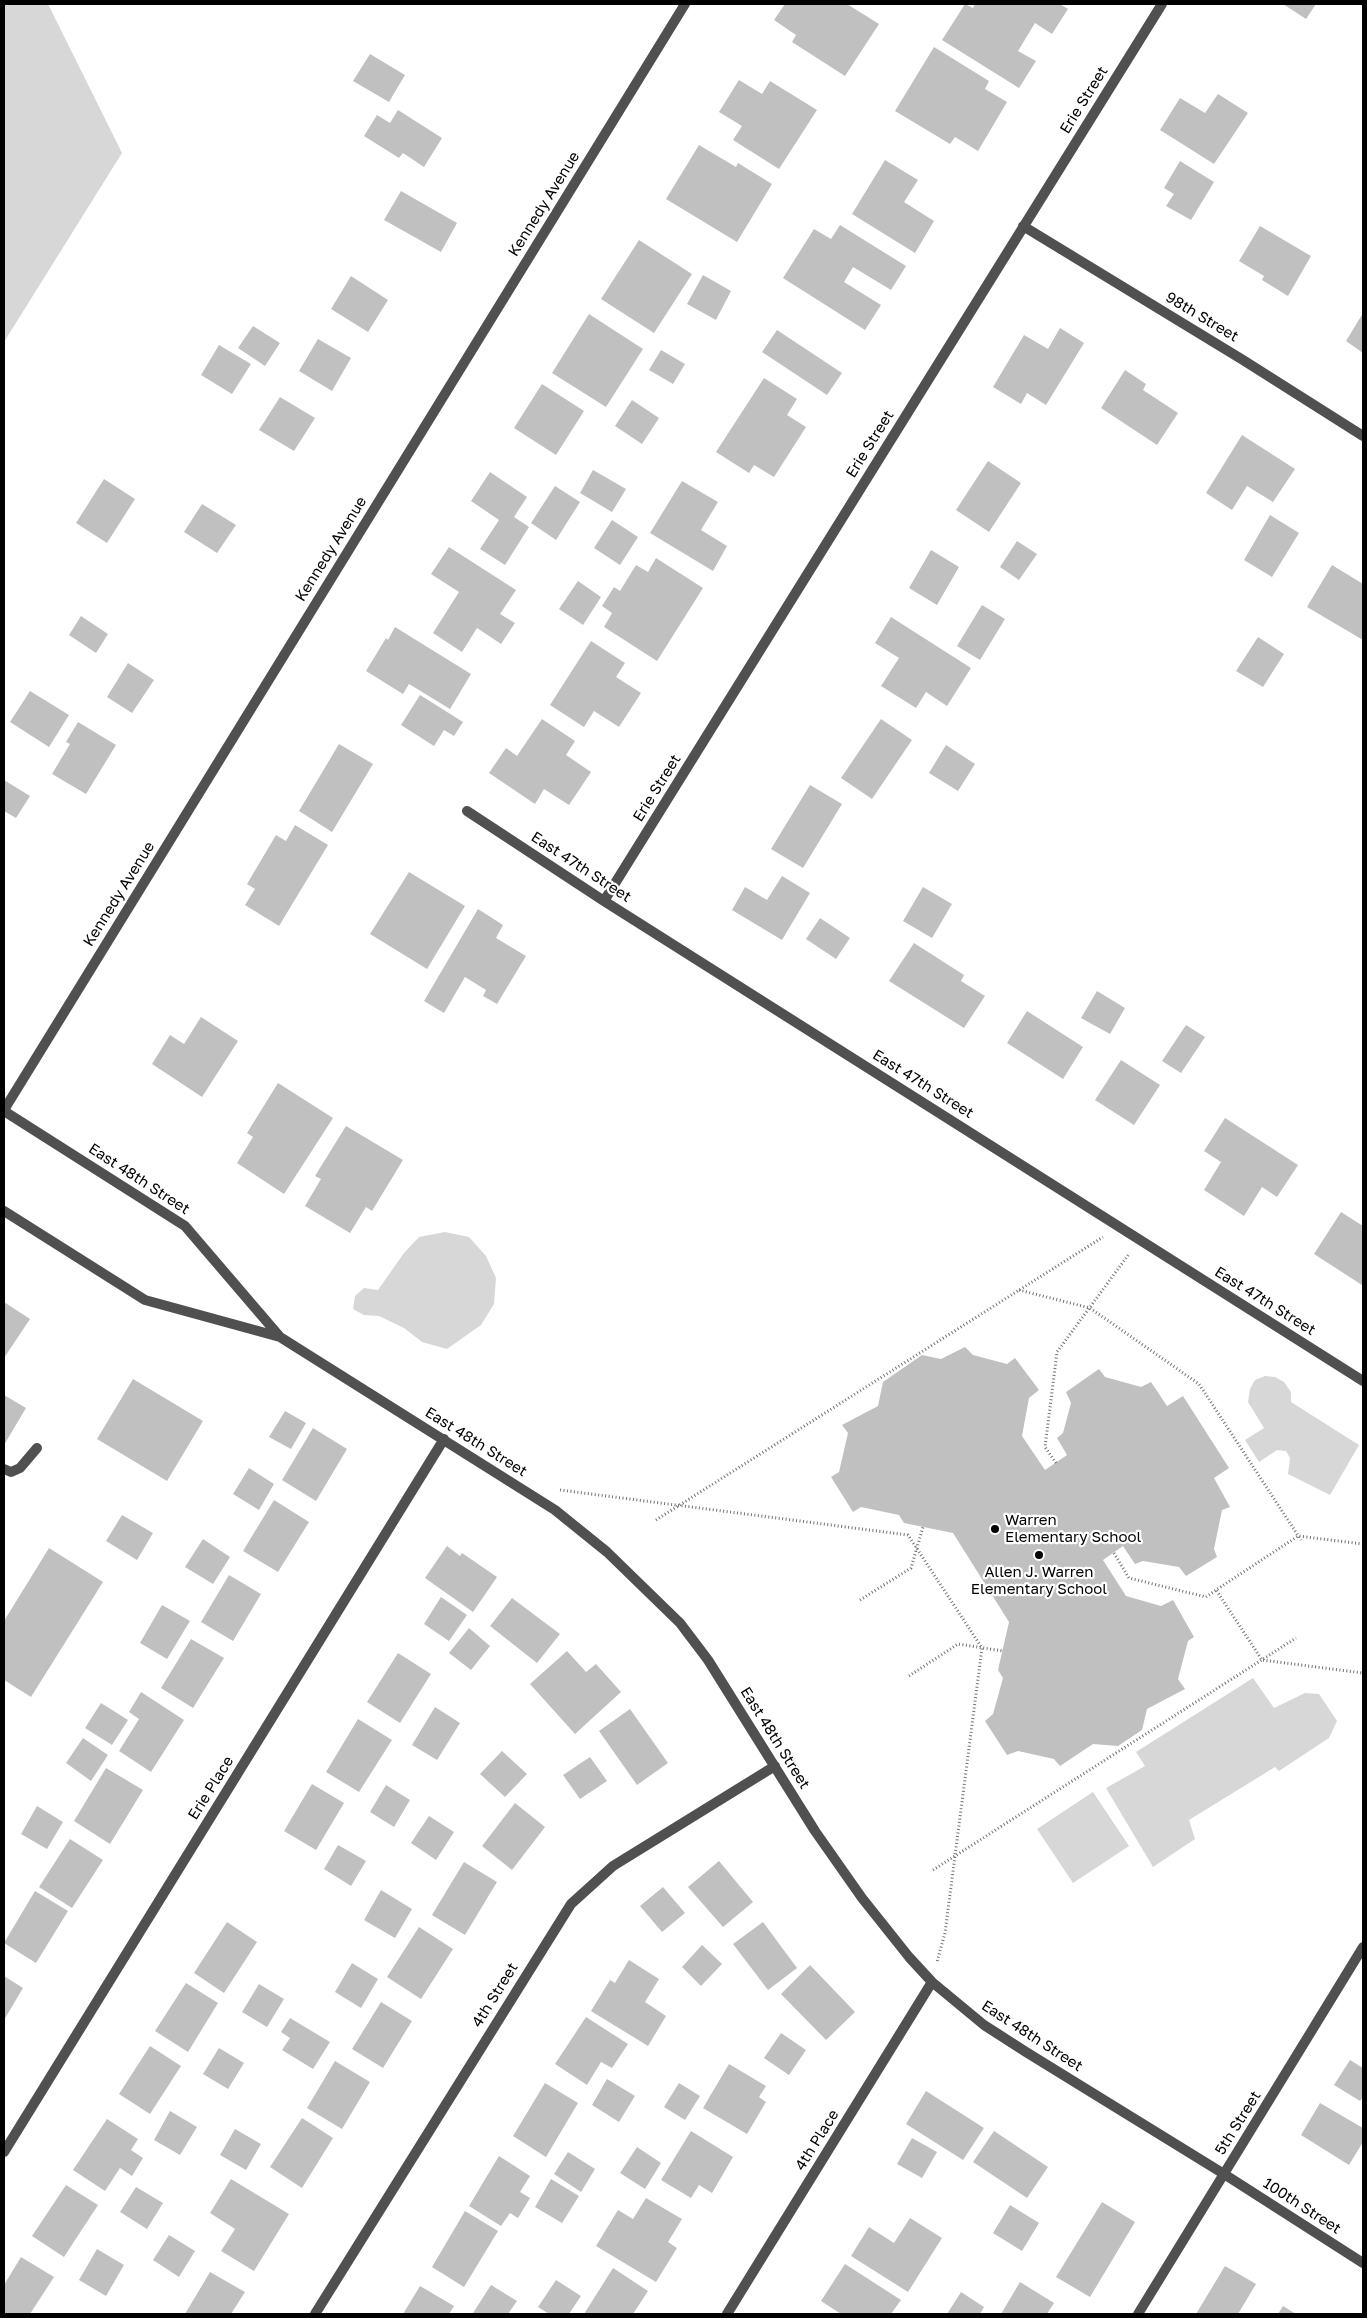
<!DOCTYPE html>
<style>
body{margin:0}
#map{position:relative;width:1367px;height:2318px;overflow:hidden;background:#fff;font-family:"Golos Text",sans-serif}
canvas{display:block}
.frame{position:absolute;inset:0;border:5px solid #000;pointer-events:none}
</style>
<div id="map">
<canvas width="1367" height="2318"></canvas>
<div class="frame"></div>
</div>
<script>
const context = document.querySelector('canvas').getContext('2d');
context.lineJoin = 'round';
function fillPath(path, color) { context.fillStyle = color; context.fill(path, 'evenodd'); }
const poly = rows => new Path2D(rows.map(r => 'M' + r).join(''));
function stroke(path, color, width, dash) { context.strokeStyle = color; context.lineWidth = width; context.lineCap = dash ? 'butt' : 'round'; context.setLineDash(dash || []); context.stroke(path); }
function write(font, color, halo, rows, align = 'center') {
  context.font = font + ' "Golos Text",sans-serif'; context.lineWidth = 4.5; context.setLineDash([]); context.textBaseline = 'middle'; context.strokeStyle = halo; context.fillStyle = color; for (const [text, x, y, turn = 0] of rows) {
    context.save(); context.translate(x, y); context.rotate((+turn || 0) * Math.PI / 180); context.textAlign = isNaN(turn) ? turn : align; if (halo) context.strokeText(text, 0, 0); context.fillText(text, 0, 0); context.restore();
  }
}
fillPath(poly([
 [4,4,48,4,122,153,4,342],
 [445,1232,469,1237,486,1256,496,1278,494,1304,481,1325,447,1349,422,1342,404,1328,379,1316,364,1315,353,1309,355,1296,364,1288,378,1290,404,1253,419,1237],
 [1265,1376,1275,1377,1284,1382,1291,1392,1291,1402,1359,1445,1330,1495,1288,1474,1290,1458,1286,1451,1277,1450,1259,1462,1245,1440,1264,1428,1248,1402,1250,1389,1255,1380],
 [1253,1678,1274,1708,1305,1693,1319,1694,1337,1721,1329,1738,1279,1771,1275,1767,1189,1820,1195,1839,1153,1867,1106,1788,1145,1766,1136,1752],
 [1093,1792,1129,1846,1073,1883,1037,1829]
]), '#d7d7d7');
fillPath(poly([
 [785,4,847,4,879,24,845,76,792,42,796,35,774,20],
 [965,4,973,8,975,4,1060,4,1068,9,1052,34,1035,23,1018,51,1036,61,1019,88,942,40],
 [1283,4,1316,4,1306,19],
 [934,47,989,81,985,89,1007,102,978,151,955,137,950,144,895,111],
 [370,54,405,75,389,102,353,81],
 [739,80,762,94,770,81,817,110,779,169,733,140,742,126,719,112],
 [1218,94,1248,113,1214,164,1160,130,1180,98,1205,113],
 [398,110,442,138,424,167,403,153,399,158,364,136,377,115,390,123],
 [699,145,736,167,738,163,772,184,737,242,666,199],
 [885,160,918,180,904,202,934,221,915,253,852,214],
 [1180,161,1214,182,1191,220,1166,206,1174,194,1164,188],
 [401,191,457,223,441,252,384,220],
 [840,225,906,266,891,290,853,267,844,282,881,305,865,330,783,278,814,229,831,239],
 [1260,226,1311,256,1288,296,1262,280,1264,276,1239,261],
 [639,240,692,274,654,333,601,299],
 [703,275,731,291,716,320,687,304],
 [351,276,388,300,368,332,331,309],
 [1363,313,1363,353,1346,341],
 [589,314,643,349,606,407,552,373],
 [253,326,280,343,265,366,238,348],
 [1060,328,1084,343,1046,405,1027,393,1021,404,993,387,1024,335,1048,349],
 [777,330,842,373,827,395,762,352],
 [318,339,351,358,332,391,299,371],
 [219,345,251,364,232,394,201,375],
 [661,350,685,364,673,384,649,370],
 [1125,370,1146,384,1143,390,1178,413,1157,445,1101,408],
 [764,378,797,399,787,415,806,427,774,477,754,465,749,473,716,452],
 [542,384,584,411,556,455,514,428],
 [280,397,315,418,294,451,259,430],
 [632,400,659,418,642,444,615,426],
 [1242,435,1295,469,1273,502,1247,486,1232,510,1206,493],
 [988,461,1021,483,989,532,956,510],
 [593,470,626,489,612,512,580,493],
 [490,472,527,497,514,517,529,527,505,565,480,549,499,520,471,501],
 [104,479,135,499,107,543,76,523],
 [682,481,718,502,701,530,727,546,713,571,650,533],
 [555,486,580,502,556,540,531,523],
 [202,504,236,525,217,553,184,532],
 [1270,515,1299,533,1272,577,1244,560],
 [612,520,638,537,620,565,594,548],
 [1017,541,1037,554,1019,580,1000,567],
 [449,547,516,590,500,614,515,623,501,644,477,628,462,652,433,633,459,592,431,574],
 [931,550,959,567,937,605,909,588],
 [656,558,703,588,657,661,604,627,612,613,602,606,614,587,620,591,636,565,648,572],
 [1332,565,1363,584,1363,640,1307,607],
 [578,581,601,597,583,625,559,609],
 [982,605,1005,619,980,660,957,646],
 [81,616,108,634,96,653,69,635],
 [891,617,971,668,947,706,926,692,916,708,881,686,899,658,875,643],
 [395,627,471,674,450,709,409,684,403,694,366,671,386,638,388,640],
 [1258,637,1284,654,1263,687,1236,671],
 [591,641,625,663,616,677,641,693,619,727,594,711,584,727,550,705],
 [128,663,154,680,132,713,107,697],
 [30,691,69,715,49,747,10,722],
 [420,695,463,722,454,736,444,730,434,746,401,725],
 [542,719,575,741,566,755,591,772,569,805,544,789,535,804,489,773,506,748,517,756],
 [881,719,912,740,872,799,841,778],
 [78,722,116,745,86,794,52,774,70,744,66,742],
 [339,744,373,764,332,832,299,811],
 [946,745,975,764,958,791,929,773],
 [4,780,30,796,16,818,4,811],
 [810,785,842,804,803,868,771,849],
 [295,825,328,845,279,926,245,905,255,889,247,884,276,835,286,841],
 [409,872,465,906,427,969,370,934],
 [782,876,810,893,782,940,732,910,745,887,767,900],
 [923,887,952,904,932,938,903,921],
 [478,909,503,925,496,938,526,956,497,1004,483,996,486,990,465,977,444,1013,424,1001],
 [820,918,850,938,836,959,806,939],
 [914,943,964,975,961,981,985,996,964,1028,889,981],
 [1097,991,1125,1008,1110,1034,1081,1018],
 [1027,1011,1083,1047,1063,1079,1007,1043],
 [201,1017,238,1041,202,1097,152,1064,170,1035,184,1044],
 [1186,1025,1205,1037,1181,1073,1162,1061],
 [1121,1060,1160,1085,1134,1125,1095,1100],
 [278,1083,333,1118,284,1194,237,1163,253,1137,247,1133],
 [1225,1118,1298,1165,1277,1197,1262,1187,1244,1216,1204,1190,1221,1162,1204,1151],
 [346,1126,403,1160,372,1211,366,1207,350,1233,305,1206,321,1179,315,1176],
 [1341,1212,1363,1226,1362,1285,1314,1254],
 [4,1302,30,1319,4,1358],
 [965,1347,973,1355,1007,1364,1015,1358,1039,1390,1029,1398,1022,1436,1045,1470,1067,1455,1057,1438,1063,1433,1071,1403,1066,1392,1099,1369,1105,1377,1141,1387,1151,1382,1167,1406,1183,1396,1229,1468,1214,1478,1230,1507,1222,1510,1214,1549,1217,1557,1186,1576,1179,1567,1143,1561,1135,1564,1123,1546,1103,1560,1126,1596,1161,1606,1173,1600,1194,1637,1188,1641,1178,1679,1185,1689,1147,1709,1142,1730,1118,1746,1093,1744,1060,1766,1054,1759,1018,1751,1007,1755,985,1721,993,1714,1003,1678,998,1670,1009,1622,953,1533,904,1523,899,1515,861,1507,853,1512,831,1477,839,1472,848,1433,842,1425,878,1406,883,1382,922,1355,941,1359],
 [133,1379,203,1421,167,1481,97,1439],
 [4,1395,26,1408,4,1445],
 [285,1411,306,1423,291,1449,269,1437],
 [313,1428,347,1449,316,1501,282,1480],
 [249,1468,274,1484,259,1510,233,1494],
 [274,1500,309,1522,278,1572,243,1551],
 [122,1515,153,1533,137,1560,106,1541],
 [203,1539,230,1557,213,1584,185,1567],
 [447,1546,460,1556,462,1553,497,1577,473,1612,425,1578],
 [49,1548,103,1582,31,1697,4,1680,4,1621],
 [229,1575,261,1594,233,1641,201,1622],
 [441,1597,467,1615,449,1641,424,1624],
 [512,1598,560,1634,537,1663,490,1626],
 [162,1605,190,1621,167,1659,140,1643],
 [469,1628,490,1646,471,1670,449,1653],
 [191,1639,224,1658,193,1708,161,1688],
 [567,1651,586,1672,596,1664,621,1692,575,1734,530,1684],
 [398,1653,431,1674,400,1723,367,1702],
 [141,1692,184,1720,151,1772,119,1751,139,1719,129,1712],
 [101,1703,128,1720,112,1745,85,1728],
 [435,1707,460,1723,437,1760,412,1745],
 [630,1709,668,1763,637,1785,599,1731],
 [358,1719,392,1740,359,1792,326,1772],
 [83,1738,108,1755,91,1781,66,1763],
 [502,1751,527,1774,505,1797,480,1774],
 [590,1757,607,1781,580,1799,563,1775],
 [106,1768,143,1790,110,1844,74,1821],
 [312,1784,344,1803,316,1850,284,1831],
 [386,1785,410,1800,394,1827,370,1812],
 [515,1803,545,1827,512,1870,482,1846],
 [37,1806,63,1822,47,1849,21,1834],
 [429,1816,454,1832,436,1860,411,1843],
 [70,1839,103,1860,72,1908,39,1887],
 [338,1845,366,1861,351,1886,324,1869],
 [719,1861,753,1902,723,1927,688,1887],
 [464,1862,497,1882,465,1935,432,1915],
 [663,1887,685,1913,662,1932,640,1906],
 [381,1890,412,1909,395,1938,364,1920],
 [35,1891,68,1911,36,1963,4,1943],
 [227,1922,257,1942,224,1993,194,1973],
 [763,1922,797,1968,768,1990,733,1944],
 [419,1927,453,1949,421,1999,387,1977],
 [702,1945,722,1964,701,1986,682,1967],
 [629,1960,659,1979,645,2002,666,2016,648,2046,591,2011,610,1980,615,1983],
 [352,1963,378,1979,361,2008,335,1992],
 [810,1965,855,2012,826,2040,781,1994],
 [4,1976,23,1988,4,2020],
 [186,1983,218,2003,188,2052,155,2031],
 [259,1984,284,1999,267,2027,242,2012],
 [381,2002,412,2021,383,2068,352,2049],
 [586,2017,628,2044,612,2068,601,2062,587,2085,555,2064],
 [290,2018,330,2042,313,2069,282,2050,290,2038,281,2032],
 [781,2033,806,2050,789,2075,764,2058],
 [150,2046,181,2066,150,2114,119,2094],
 [219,2048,244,2063,228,2089,203,2074],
 [1350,2060,1363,2068,1363,2097,1360,2101,1334,2085],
 [335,2061,370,2082,342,2129,307,2108],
 [729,2064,766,2086,759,2097,766,2102,747,2134,703,2108],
 [607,2079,635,2096,619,2122,592,2105],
 [545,2083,578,2103,546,2157,513,2136],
 [679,2083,700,2096,685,2120,664,2107],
 [926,2091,984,2128,963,2160,906,2124],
 [1320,2103,1363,2128,1363,2142,1349,2165,1301,2135],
 [170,2111,197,2127,180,2155,154,2140],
 [302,2118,333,2138,302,2188,270,2167],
 [107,2119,138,2139,131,2150,143,2158,132,2176,120,2168,105,2191,73,2170],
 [235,2129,261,2144,246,2170,220,2155],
 [691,2131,733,2157,712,2193,699,2185,691,2198,661,2180],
 [994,2131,1048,2167,1027,2198,973,2162],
 [912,2138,937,2152,922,2178,897,2164],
 [637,2147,661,2163,645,2189,620,2173],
 [568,2152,595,2169,581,2192,554,2174],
 [499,2156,530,2176,520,2192,530,2198,518,2218,510,2213,501,2226,469,2206],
 [231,2179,289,2214,254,2271,221,2251,235,2229,210,2213],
 [551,2179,579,2196,562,2223,535,2207],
 [66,2185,98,2205,64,2257,32,2236],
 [136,2187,163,2203,147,2229,120,2212],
 [646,2198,682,2219,668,2242,677,2248,656,2282,596,2246,618,2210,633,2219],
 [1102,2202,1135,2222,1090,2297,1056,2277],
 [1010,2205,1039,2223,1022,2251,993,2233],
 [465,2211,498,2231,464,2287,432,2267],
 [910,2218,942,2238,908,2292,851,2256,869,2227,894,2243],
 [169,2235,195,2251,179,2277,153,2260],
 [97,2249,124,2265,106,2296,79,2280],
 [21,2257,54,2277,30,2314,4,2314,4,2285],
 [845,2264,901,2300,891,2314,841,2314,821,2301],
 [1225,2266,1256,2284,1238,2314,1196,2314],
 [613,2268,648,2291,633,2314,584,2314],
 [210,2272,245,2292,231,2314,185,2314],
 [556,2280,581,2296,569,2314,549,2314,538,2307],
 [1020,2282,1054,2303,1047,2314,1001,2314],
 [491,2285,517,2301,508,2314,473,2313],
 [420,2286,454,2306,449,2314,403,2314],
 [961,2292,984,2307,980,2314,947,2314],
 [1283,2306,1296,2314,1278,2314]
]), '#c0c0c0');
stroke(poly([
 [1019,1290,1090,1308,1199,1384,1301,1540],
 [1056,1463,1045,1447,1057,1352,1129,1254],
 [560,1490,908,1535,982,1648,945,1933,937,1962],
 [656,1520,1103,1237],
 [1363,1544,1298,1536,1216,1590,1262,1660,1363,1673],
 [1114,1553,1129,1578,1206,1597,1216,1590],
 [860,1600,911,1568,923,1527],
 [909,1676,958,1644,1003,1651],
 [933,1870,1296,1638]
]), '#727272', 3, [1, 2.5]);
stroke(poly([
 [4,1469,11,1472,20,1468,37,1448]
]), '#505050', 10);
stroke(poly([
 [1023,226,1243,360,1363,436],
 [467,811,604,901,1363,1381],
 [604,901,1162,4],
 [4,1111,185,1226,280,1337],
 [4,1211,145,1300,280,1337,555,1510,607,1552,680,1623,708,1660,815,1831,862,1898,909,1957,932,1982,984,2025,1026,2052,1224,2174,1363,2263],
 [4,2152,444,1439],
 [315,2314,571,1904,613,1866,775,1766],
 [727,2314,932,1982],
 [1138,2314,1363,1947]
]), '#505050', 10);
stroke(poly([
 [4,1110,685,4]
]), '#505050', 10);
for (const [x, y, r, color] of [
 [995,1529,5,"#000"],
 [1039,1555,5,"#000"]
]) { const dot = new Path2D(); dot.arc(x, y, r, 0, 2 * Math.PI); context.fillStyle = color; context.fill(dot); stroke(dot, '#fff', 2); }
write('15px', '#000', '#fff', [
 ["Erie Street",1084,100,-58],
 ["Kennedy Avenue",544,204,-58],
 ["98th Street",1202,317,31],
 ["Erie Street",870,444,-58],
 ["Kennedy Avenue",331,549,-58],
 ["Erie Street",657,788,-58],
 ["East 47th Street",581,867,33],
 ["Kennedy Avenue",119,894,-58],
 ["East 47th Street",923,1084,32],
 ["East 48th Street",139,1179,33],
 ["East 47th Street",1265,1301,32],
 ["East 48th Street",476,1442,32],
 ["East 48th Street",775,1738,58],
 ["Erie Place",211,1788,-58],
 ["4th Street",495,1995,-58],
 ["East 48th Street",1032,2036,33],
 ["5th Street",1238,2123,-58],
 ["4th Place",817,2140,-58],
 ["100th Street",1302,2206,33]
]);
write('15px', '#000', '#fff', [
 ["Warren",1005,1520],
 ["Elementary School",1005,1537],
 ["Allen J. Warren",1039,1572,"center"],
 ["Elementary School",1039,1589,"center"]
], 'left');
</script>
